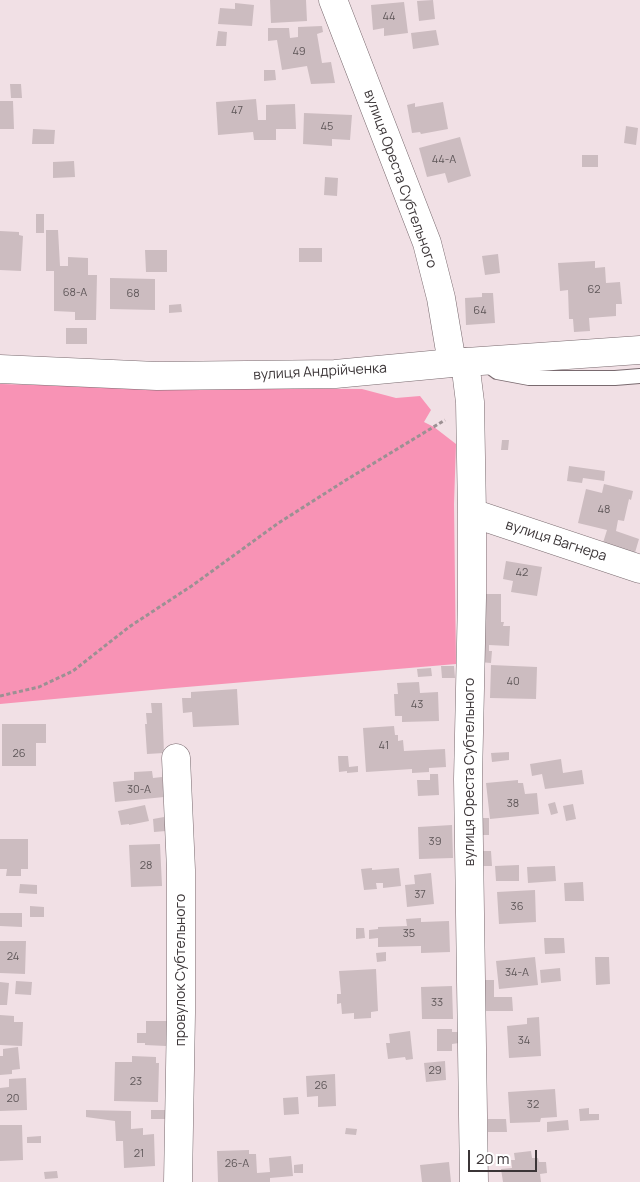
<!DOCTYPE html>
<meta charset="utf-8">
<style>
body{margin:0}
#map{position:relative;width:640px;height:1182px;overflow:hidden;background:#f1e0e5;font-family:Manrope,sans-serif}
canvas{display:block}
.scale{position:absolute;left:468px;top:1150px;width:69px;height:22px;box-sizing:border-box;border:2px solid #3b3537;border-top:0;padding-left:6px;font-size:15px;line-height:18px;white-space:nowrap;color:#3b3537;-webkit-text-stroke:4px #fff;paint-order:stroke}
</style>
<div id="map">
<canvas width="640" height="1182"></canvas>
<div class="scale">20 m</div>
</div>
<script>
const context = document.querySelector('canvas').getContext('2d');
context.lineJoin = 'round';
function fillPath(path, color) { context.fillStyle = color; context.fill(path, 'evenodd'); }
const poly = rows => new Path2D(rows.map(r => 'M' + r).join(''));
function stroke(path, color, width, dash) { context.strokeStyle = color; context.lineWidth = width; context.lineCap = dash ? 'butt' : 'round'; context.setLineDash(dash || []); context.stroke(path); }
function write(font, color, halo, rows, align = 'center') {
  context.font = font + ' Manrope,sans-serif'; context.lineWidth = 5; context.setLineDash([]); context.textBaseline = 'middle'; context.strokeStyle = halo; context.fillStyle = color; for (const [text, x, y, turn = 0] of rows) {
    context.save(); context.translate(x, y); context.rotate((+turn || 0) * Math.PI / 180); context.textAlign = isNaN(turn) ? turn : align; if (halo) context.strokeText(text, 0, 0); context.fillText(text, 0, 0); context.restore();
  }
}
fillPath(poly([
 [0,384,155,388,362,389,396,398,420,396,431,410,424,422,434,427,456,444,454,504,456,664,163,689,0,704]
]), '#f893b5');
fillPath(poly([
 [270,0,306,0,307,21,271,23],
 [433,0,435,19,419,21,417,1],
 [404,2,408,33,384,36,384,28,373,30,371,5],
 [235,3,254,5,252,26,218,24,220,8,235,9],
 [322,26,323,32,317,34,322,63,331,62,335,83,311,84,307,66,282,70,277,40,268,41,268,28,289,28,290,38,298,37,298,27],
 [436,30,439,45,413,49,411,33],
 [218,31,227,32,226,46,216,46],
 [264,70,275,70,276,80,264,81],
 [10,84,21,84,22,98,11,98],
 [256,99,258,120,266,120,266,105,295,104,296,129,276,129,276,140,254,140,253,132,218,135,216,102],
 [0,101,13,101,14,129,0,129],
 [443,102,448,129,421,134,420,132,412,133,407,105,415,103,415,107],
 [304,113,352,115,350,140,332,139,332,146,303,144],
 [626,126,638,128,636,145,624,143],
 [33,129,55,130,54,144,32,144],
 [460,137,471,176,448,183,445,173,427,177,419,148],
 [582,155,598,155,598,167,582,167],
 [74,161,75,177,53,178,53,162],
 [325,177,338,178,337,196,324,195],
 [36,214,44,214,44,233,36,233],
 [46,230,58,230,60,266,68,266,68,257,88,258,88,275,97,275,96,320,75,320,75,312,54,311,54,271,46,271],
 [0,231,19,232,19,235,23,236,21,271,0,270],
 [299,248,322,248,322,262,299,262],
 [145,250,167,250,167,272,146,272],
 [498,254,500,273,485,275,482,256],
 [595,261,595,268,605,267,606,283,620,282,622,304,616,304,616,316,589,318,590,331,574,332,573,319,569,319,568,290,560,291,558,263],
 [110,278,155,279,155,310,110,309],
 [482,293,493,293,495,323,466,325,465,298,482,297],
 [181,304,182,312,169,313,169,305],
 [66,328,87,328,87,344,66,344],
 [502,440,509,440,508,450,501,450],
 [569,466,605,471,604,481,583,478,582,483,567,481],
 [604,484,633,491,631,500,629,499,624,521,618,520,616,531,639,539,634,556,602,546,607,530,578,523,586,489,602,493],
 [506,561,542,567,537,596,511,592,513,581,503,579],
 [485,594,501,594,501,622,504,622,503,626,510,626,509,646,489,645,489,651,492,651,491,663,479,662],
 [491,665,537,667,536,699,490,698],
 [441,666,454,666,455,678,442,678],
 [431,668,432,676,418,677,417,669],
 [419,682,420,693,438,692,439,721,402,722,402,716,395,716,394,694,398,694,397,683],
 [237,689,239,725,193,727,192,712,183,713,182,698,191,698,191,692],
 [151,703,162,703,164,753,147,754,145,724,147,724,146,713,152,713],
 [2,724,46,724,46,743,36,743,36,766,2,766],
 [394,726,395,735,398,735,398,741,403,740,404,751,445,749,446,767,429,768,429,772,412,773,412,769,366,772,363,728],
 [509,752,509,760,492,762,491,753],
 [338,756,348,756,349,767,358,766,358,772,347,773,347,771,339,772],
 [561,759,563,773,582,770,584,784,545,789,542,774,532,776,530,764],
 [152,771,153,778,162,777,164,797,115,802,113,782,134,780,134,772],
 [430,774,438,774,439,795,418,796,417,780,430,780],
 [518,780,518,783,523,783,525,794,537,793,539,814,490,819,486,783],
 [555,802,558,813,551,815,548,804],
 [573,804,576,819,566,821,563,806],
 [145,805,149,821,129,825,129,824,121,825,118,811],
 [164,817,166,831,154,832,153,819],
 [481,818,489,818,489,835,482,835],
 [452,825,453,858,419,859,418,827],
 [0,839,28,839,28,869,21,869,21,876,6,876,7,869,0,869],
 [160,844,162,886,131,887,129,845],
 [482,851,491,851,492,866,482,866],
 [519,865,519,881,496,881,495,866],
 [555,866,556,881,528,883,527,867],
 [372,868,372,870,399,868,401,886,383,888,383,883,376,883,377,889,364,890,361,869],
 [431,873,434,904,407,907,405,885,415,884,414,875],
 [583,882,584,901,565,901,564,883],
 [20,884,37,885,37,894,19,893],
 [535,890,536,922,499,924,497,892],
 [30,906,44,907,44,917,30,917],
 [0,913,22,913,22,927,0,926],
 [421,918,421,922,449,921,450,952,421,953,421,946,378,947,378,938,369,939,369,930,378,929,378,927,407,926,406,919],
 [356,928,364,928,365,938,356,939],
 [544,938,564,938,565,953,545,954],
 [0,941,26,941,25,974,0,973],
 [386,952,386,961,377,962,376,953],
 [535,957,538,985,499,989,496,961],
 [595,957,609,957,610,984,596,985],
 [560,968,561,981,541,983,540,970],
 [376,969,378,1011,371,1012,371,1018,354,1019,354,1013,342,1014,341,1003,337,1004,337,994,341,994,339,971],
 [484,980,494,980,494,997,512,997,513,1011,484,1011],
 [16,981,32,982,31,995,15,994],
 [0,982,9,983,7,1005,0,1005],
 [452,986,453,1019,422,1019,421,987],
 [0,1015,14,1016,14,1022,23,1022,22,1046,0,1045],
 [539,1017,541,1056,509,1058,507,1026,527,1024,527,1018],
 [146,1021,167,1021,166,1046,145,1045,145,1043,137,1043,137,1033,146,1033],
 [437,1029,452,1029,452,1032,458,1032,459,1043,452,1044,452,1051,437,1051],
 [410,1031,413,1059,406,1060,405,1057,388,1059,386,1043,390,1043,389,1034],
 [18,1047,20,1069,12,1070,12,1074,0,1075,0,1056,3,1056,3,1049],
 [132,1056,156,1057,156,1063,159,1063,158,1102,114,1101,115,1062,132,1062],
 [445,1061,446,1080,426,1082,424,1063],
 [335,1074,336,1106,318,1107,318,1096,307,1097,306,1076],
 [26,1078,27,1110,0,1111,0,1088,9,1087,9,1079],
 [555,1089,557,1117,541,1118,540,1122,510,1123,508,1092],
 [298,1097,299,1114,284,1115,283,1098],
 [589,1108,589,1114,599,1114,599,1120,580,1121,579,1109],
 [86,1110,131,1111,131,1129,143,1128,143,1135,154,1134,155,1166,124,1168,123,1141,116,1141,115,1121,86,1117],
 [151,1110,168,1110,168,1119,151,1119],
 [488,1119,506,1119,507,1132,488,1132],
 [568,1120,569,1130,547,1132,547,1122],
 [0,1125,22,1125,23,1160,0,1161],
 [346,1128,357,1129,356,1135,345,1134],
 [41,1136,41,1143,27,1143,27,1137],
 [249,1150,249,1154,256,1154,257,1173,270,1172,269,1158,291,1156,293,1176,270,1178,270,1182,218,1182,217,1151],
 [531,1151,532,1158,538,1158,539,1162,546,1162,547,1173,540,1174,541,1182,503,1182,501,1169,512,1168,511,1160,515,1160,514,1153],
 [449,1162,451,1182,422,1182,420,1165],
 [303,1164,303,1173,294,1173,294,1165],
 [57,1171,58,1178,45,1179,44,1172]
]), '#ccbcc0');
const service = poly([
 [489,366,497,372,529,378,615,378,640,376]
]);
const minor = poly([
 [333,0,427,243,441,298,452,363],
 [465,362,470,402,472,513,472,598,468,779,474,1182],
 [472,513,640,569],
 [176,758,181,870,181,1013,178,1182]
]);
const tertiary = poly([
 [0,369,157,376,335,374,452,363,640,350]
]);
stroke(service, '#796a6f', 16);
stroke(minor, '#796a6f', 29);
stroke(tertiary, '#796a6f', 29);
stroke(poly([
 [0,696,39,687,73,671,129,627,193,585,277,524,346,480,445,420]
]), '#9c9093', 3, [4, 2.5]);
stroke(service, '#fff', 14);
stroke(minor, '#fff', 28);
stroke(tertiary, '#fff', 28);
write('11px', '#5f5759', null, [
 ["44",389,17],
 ["49",299,52],
 ["47",237,111],
 ["45",327,127],
 ["44-А",444,160],
 ["62",594,290],
 ["68-А",75,293],
 ["68",133,294],
 ["64",480,311],
 ["48",604,510],
 ["42",522,573],
 ["40",513,682],
 ["43",417,705],
 ["41",384,746],
 ["26",19,754],
 ["30-А",139,790],
 ["38",513,804],
 ["39",435,842],
 ["28",146,866],
 ["37",420,895],
 ["36",517,907],
 ["35",409,934],
 ["24",13,957],
 ["34-А",517,973],
 ["33",437,1003],
 ["34",524,1041],
 ["29",435,1071],
 ["23",136,1082],
 ["26",321,1086],
 ["20",13,1099],
 ["32",533,1105],
 ["21",139,1154],
 ["26-А",237,1164]
]);
write('14px', '#3b3537', '#fff', [
 ["вулиця Ореста Субтельного",400,179,70],
 ["вулиця Андрійченка",320,372,-3],
 ["вулиця Вагнера",556,541,18],
 ["вулиця Ореста Субтельного",470,772,-90],
 ["провулок Субтельного",181,970,-90]
]);
</script>
